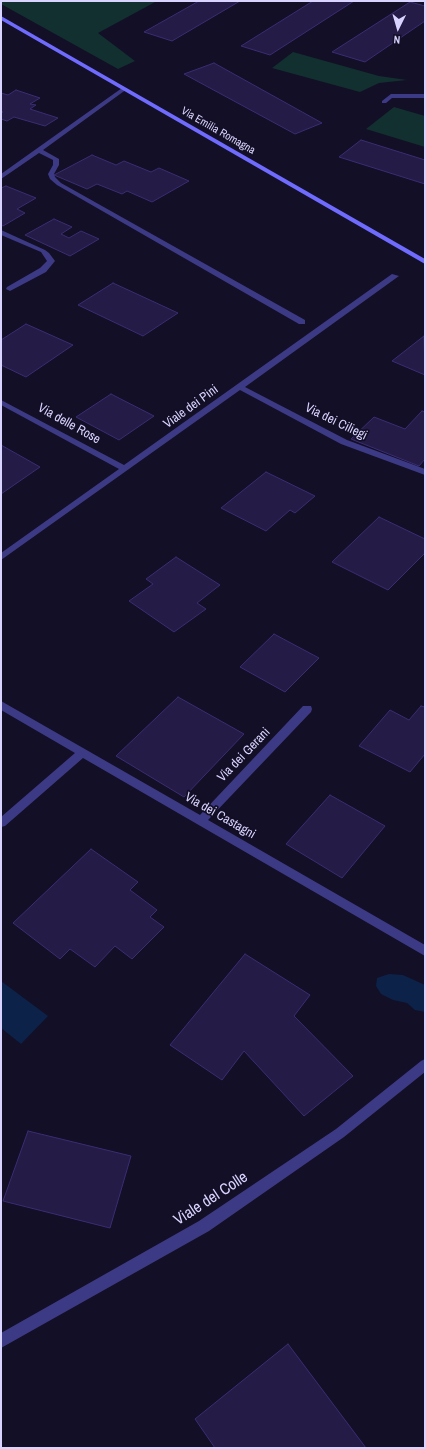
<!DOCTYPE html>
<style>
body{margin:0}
#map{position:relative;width:426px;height:1449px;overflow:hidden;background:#130f26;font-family:"Archivo Narrow",sans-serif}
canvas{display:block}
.frame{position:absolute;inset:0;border:2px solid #d9d4ff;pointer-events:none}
.north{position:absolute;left:378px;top:8px;width:40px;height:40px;-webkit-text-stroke:3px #130f26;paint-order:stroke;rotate:185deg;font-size:11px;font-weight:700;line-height:16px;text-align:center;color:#d9d4ff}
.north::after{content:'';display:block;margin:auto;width:14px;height:18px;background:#d9d4ff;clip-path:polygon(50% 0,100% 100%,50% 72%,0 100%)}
</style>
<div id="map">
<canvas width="426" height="1449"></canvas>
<div class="frame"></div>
<div class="north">N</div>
</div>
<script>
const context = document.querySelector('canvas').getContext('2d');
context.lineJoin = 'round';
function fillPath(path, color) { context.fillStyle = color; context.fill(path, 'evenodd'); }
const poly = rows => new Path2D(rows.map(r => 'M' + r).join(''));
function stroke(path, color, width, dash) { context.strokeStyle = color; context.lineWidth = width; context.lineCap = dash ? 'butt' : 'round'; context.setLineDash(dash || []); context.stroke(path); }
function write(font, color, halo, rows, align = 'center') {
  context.font = font + ' "Archivo Narrow",sans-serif'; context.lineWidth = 3.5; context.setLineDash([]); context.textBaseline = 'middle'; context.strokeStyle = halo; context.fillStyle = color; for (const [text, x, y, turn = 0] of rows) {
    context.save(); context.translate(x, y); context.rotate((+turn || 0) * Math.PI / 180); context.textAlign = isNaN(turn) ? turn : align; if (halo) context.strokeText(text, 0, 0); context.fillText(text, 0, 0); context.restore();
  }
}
fillPath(poly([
 [1,1,56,2,157,1,98,33,135,61,118,69,1,4],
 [293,52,379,76,407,80,379,83,360,92,272,68],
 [394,107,425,116,425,147,366,129]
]), '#12302f');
fillPath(poly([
 [389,974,403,975,425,985,425,1012,415,1010,407,1003,393,1000,381,994,376,986,377,978],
 [1,981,48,1016,21,1044,1,1028]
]), '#0c2248');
const building = poly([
 [199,1,240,1,172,41,144,32,199,1],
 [313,1,354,1,270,55,241,46,313,1],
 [410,2,425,6,425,21,365,62,332,52,410,2],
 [214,63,322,123,295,134,184,74,214,63],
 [16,90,40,98,30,104,36,105,30,109,58,118,45,126,14,117,7,121,1,119,1,113,3,112,1,111,1,93,8,95,16,90],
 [361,140,425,160,425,184,339,157,361,140],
 [92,155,116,165,124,161,151,172,159,168,189,181,152,202,127,191,122,194,97,184,87,189,54,175,92,155],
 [6,186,36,198,17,209,25,213,3,226,1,225,1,188,6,186],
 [54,219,72,227,61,234,69,238,81,231,99,239,70,256,25,235,54,219],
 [113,283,178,313,143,336,78,305,113,283],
 [26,324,73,345,26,377,1,365,1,340,26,324],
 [424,336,425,375,392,361,424,336],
 [111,394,154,416,119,440,76,417,111,394],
 [422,411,425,412,425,459,419,466,351,439,374,417,405,429,422,411],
 [1,445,40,467,1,494,1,445],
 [266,472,315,496,295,513,290,510,266,531,221,508,266,472],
 [379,517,425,539,425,553,388,590,332,562,379,517],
 [176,557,220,585,197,603,206,609,174,632,129,601,153,584,146,579,176,557],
 [274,634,319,658,285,692,240,667,274,634],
 [178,697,244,734,184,797,116,756,178,697],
 [421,706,425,707,425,754,410,772,359,746,390,710,409,720,421,706],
 [330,795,385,826,342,878,286,844,330,795],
 [91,849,138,882,130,890,157,910,150,917,164,927,132,959,115,946,95,967,70,949,60,959,13,923,91,849],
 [245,954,310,995,294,1016,353,1076,304,1116,244,1051,222,1080,170,1045,245,954],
 [28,1131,131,1156,110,1228,3,1201,28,1131],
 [288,1344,366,1448,215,1448,195,1419,288,1344]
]);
fillPath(building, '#241b47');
stroke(building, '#3b2d73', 1);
fillPath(poly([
 [122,88,127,89,43,150,59,159,59,165,54,174,55,177,61,183,305,320,305,324,299,324,57,185,50,179,48,174,53,165,53,160,39,153,1,179,1,174,122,88],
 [391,94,425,94,425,98,392,98,386,103,382,103,382,101,391,94],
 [1,230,45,250,49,253,55,261,46,272,10,291,6,289,7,287,40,268,47,261,41,252,1,235,1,230],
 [392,274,399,276,245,387,347,440,425,469,425,475,341,444,240,390,1,560,1,553,119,469,1,405,1,400,124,465,392,274],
 [1,701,200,815,303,706,311,706,312,709,311,712,208,820,425,945,425,956,83,758,5,826,1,827,1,817,75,753,1,710,1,701],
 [425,1059,425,1072,344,1137,209,1231,1,1348,1,1333,199,1221,336,1129,421,1061,425,1059]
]), '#3d3a85');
fillPath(poly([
 [1,16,425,259,425,264,1,20,1,16]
]), '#6f6bff');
write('11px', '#d9d4ff', '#130f26', [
 ["Via Emilia Romagna",218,131,30]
]);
write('13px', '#d9d4ff', '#130f26', [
 ["Viale dei Pini",191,407,-36],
 ["Via dei Ciliegi",336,422,26],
 ["Via delle Rose",69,424,29],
 ["Via dei Gerani",244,755,-46],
 ["Via dei Castagni",220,816,30]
]);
write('16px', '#d9d4ff', '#130f26', [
 ["Viale del Colle",211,1199,-33]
]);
</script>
